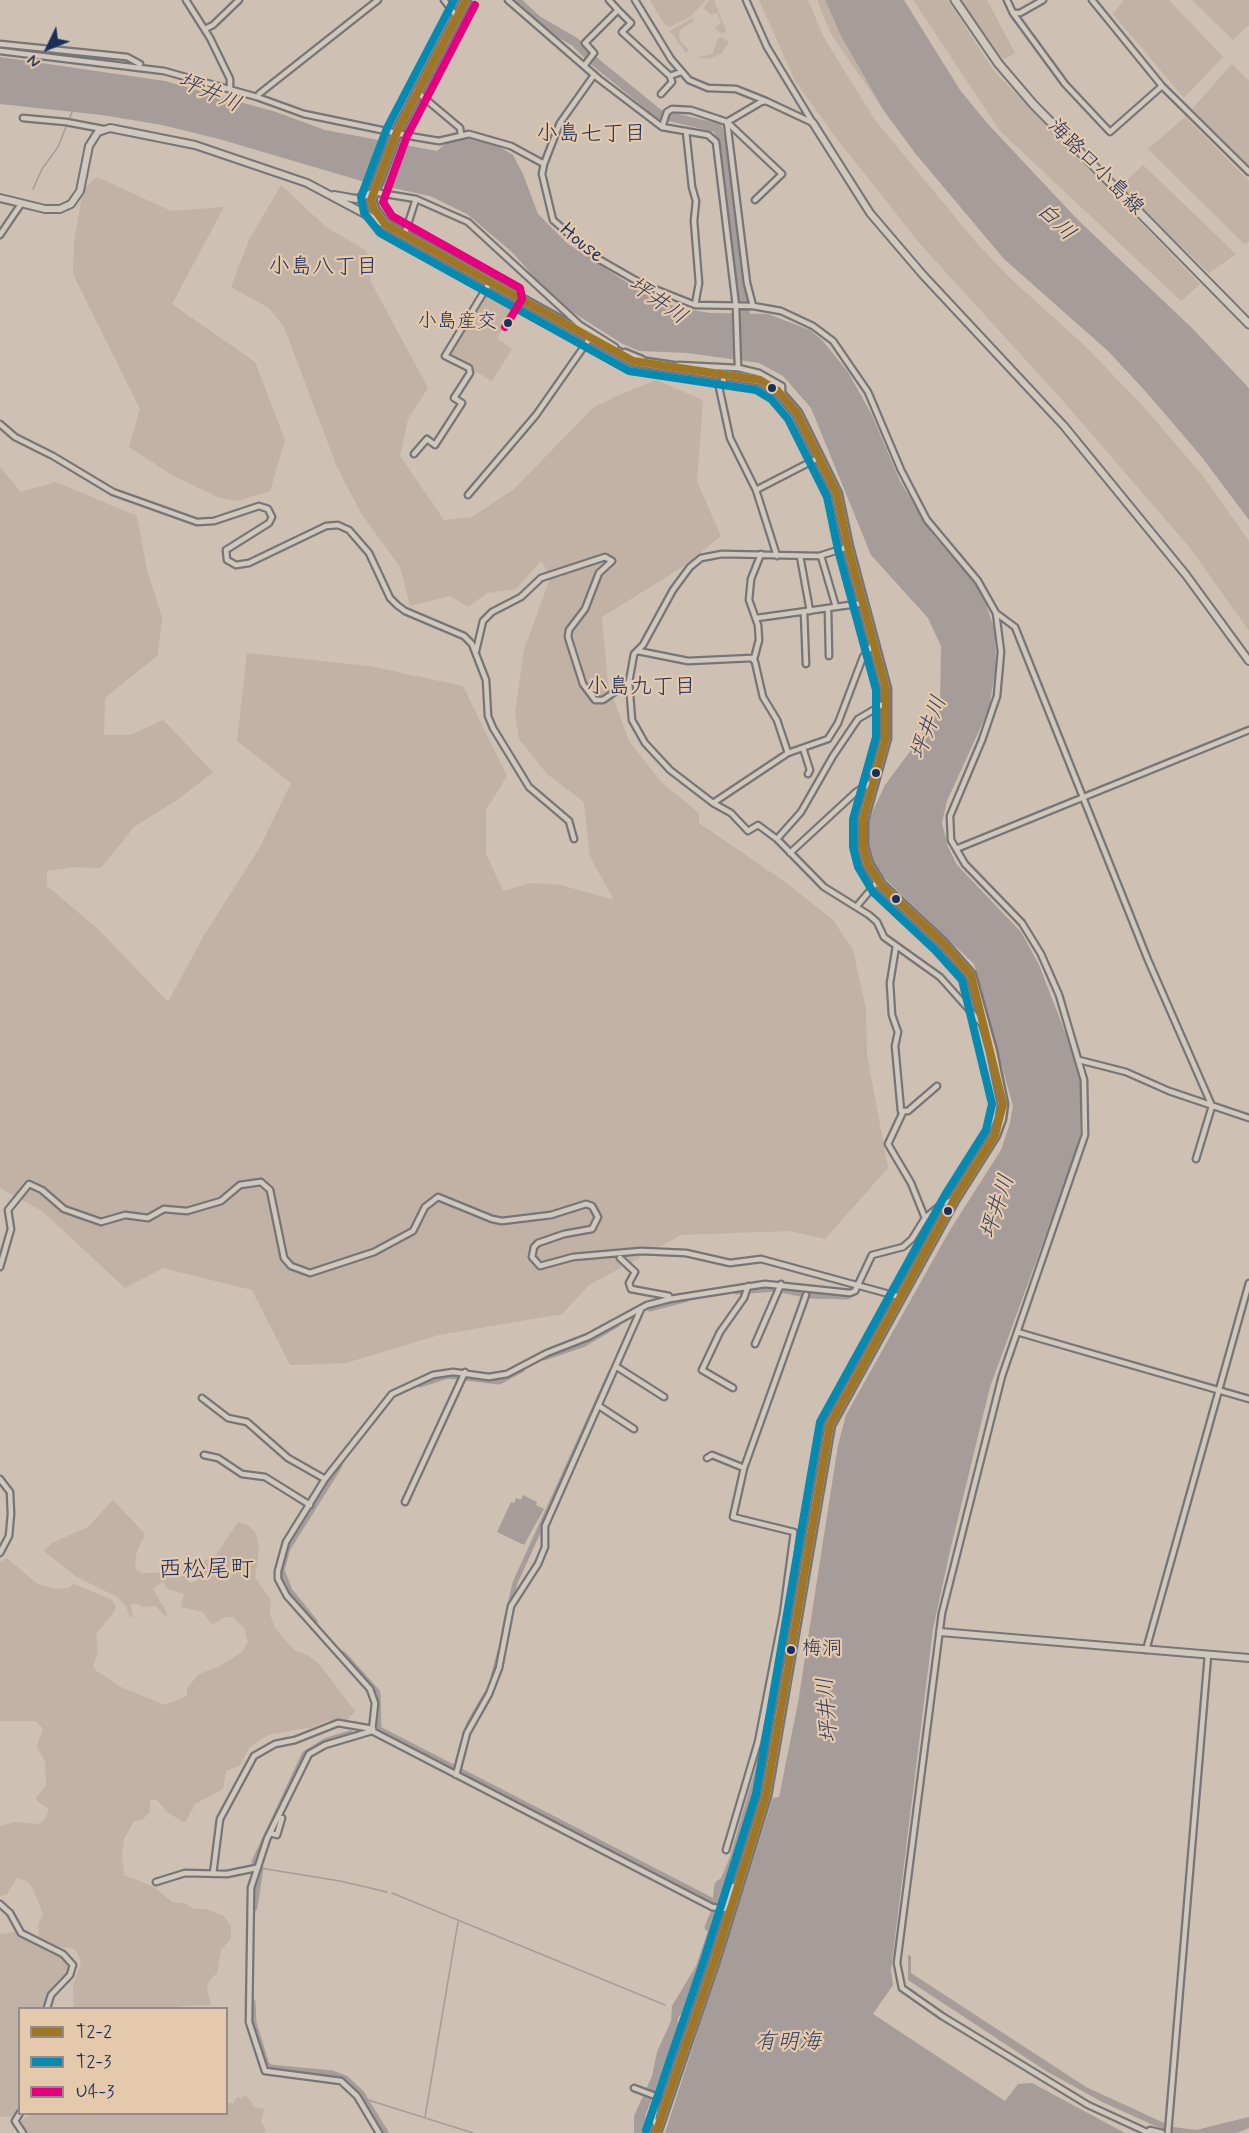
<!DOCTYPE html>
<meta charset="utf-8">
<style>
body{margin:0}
#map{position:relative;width:1249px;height:2133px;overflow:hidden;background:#cec0b2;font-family:Mynerve,sans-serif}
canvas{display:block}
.legend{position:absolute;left:18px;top:2007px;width:210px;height:108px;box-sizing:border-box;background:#e5c9ac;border:2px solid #948b8d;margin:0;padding:8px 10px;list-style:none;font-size:18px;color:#1b2f5e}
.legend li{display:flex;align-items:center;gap:12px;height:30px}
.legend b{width:30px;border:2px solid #948b8d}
.north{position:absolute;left:18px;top:18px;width:60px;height:60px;-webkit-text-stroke:4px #e5c9ac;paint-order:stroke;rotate:227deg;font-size:16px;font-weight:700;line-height:24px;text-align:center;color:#1b2f5e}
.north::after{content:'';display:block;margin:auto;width:21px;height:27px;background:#1b2f5e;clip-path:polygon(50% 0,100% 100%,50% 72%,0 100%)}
</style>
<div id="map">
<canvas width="1249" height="2133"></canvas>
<ul class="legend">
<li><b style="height:8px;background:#9f7626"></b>T2-2</li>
<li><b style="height:8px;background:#078ab2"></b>T2-3</li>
<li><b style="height:8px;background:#e5007d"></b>U4-3</li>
</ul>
<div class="north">N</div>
</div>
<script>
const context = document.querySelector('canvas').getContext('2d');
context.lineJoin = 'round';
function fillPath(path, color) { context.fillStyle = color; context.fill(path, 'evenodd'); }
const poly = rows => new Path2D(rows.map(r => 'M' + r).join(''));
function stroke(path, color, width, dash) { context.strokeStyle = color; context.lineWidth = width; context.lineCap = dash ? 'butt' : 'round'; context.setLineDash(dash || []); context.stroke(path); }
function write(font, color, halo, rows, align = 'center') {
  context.font = font + ' Mynerve,"Klee One",sans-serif'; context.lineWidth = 4.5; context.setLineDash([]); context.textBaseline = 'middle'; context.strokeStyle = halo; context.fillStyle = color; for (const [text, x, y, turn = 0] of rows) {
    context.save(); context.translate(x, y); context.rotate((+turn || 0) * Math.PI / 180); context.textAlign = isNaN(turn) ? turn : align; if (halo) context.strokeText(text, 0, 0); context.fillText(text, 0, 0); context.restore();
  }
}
fillPath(poly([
 [759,0,808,0,824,38,875,120,975,241,1010,278,1084,345,1142,405,1203,476,1249,541,1249,631,1190,548,1064,402,921,245,837,139,795,81],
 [490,286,520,303,497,338,512,349,492,381,447,355]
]), '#c1b2a4');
fillPath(poly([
 [650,0,706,0,691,16,670,27,664,24],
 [709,0,714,0,726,30,723,34,715,29,721,22,717,13,711,15,703,8],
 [817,0,825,0,841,36,884,111,831,34],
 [913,0,948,0,994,71,1200,284,1181,301,1000,131],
 [961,0,987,0,1015,53,1001,61],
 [1124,0,1169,0,1223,57,1184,98,1113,14],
 [1192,0,1249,0,1249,25,1233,40],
 [692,18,694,21,681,29,679,34,680,41,689,50,686,53,670,31],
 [721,37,729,42,721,54,708,59,698,58,713,53,717,40],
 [1232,64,1249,81,1249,166,1192,109],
 [1185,117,1249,181,1249,241,1245,245,1148,149],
 [1143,165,1236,254,1209,273,1120,187],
 [97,177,171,211,224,207,172,304,255,362,285,440,270,491,237,501,220,498,172,475,129,447,140,409,73,274,74,243,83,189],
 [281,185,326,227,367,251,371,282,428,388,408,419,400,456,444,520,472,517,514,489,594,407,617,396,656,380,703,400,697,481,721,536,684,566,602,617,608,684,629,741,661,782,699,813,699,823,785,882,833,920,853,950,866,1009,867,1055,888,1168,825,1239,790,1231,681,1235,589,1285,562,1314,439,1335,346,1363,290,1365,252,1290,163,1268,125,1288,42,1211,0,1188,0,467,21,492,56,482,137,516,147,570,162,617,158,655,105,698,104,735,130,735,163,720,213,772,180,798,134,827,101,868,73,867,47,871,47,886,99,930,168,1002,203,937,260,847,291,783,237,741,247,653,369,666,463,686,507,776,486,810,486,853,503,891,531,883,561,885,614,900,590,857,584,802,547,774,519,739,515,713,524,650,551,576,541,561,516,589,487,593,468,607,450,596,410,606,400,567,361,513,337,467,284,327,269,308,231,287,249,240],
 [113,1500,145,1534,136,1554,135,1569,142,1573,158,1573,177,1568,190,1583,197,1581,202,1573,201,1570,192,1563,214,1558,238,1522,248,1525,256,1533,259,1549,255,1578,271,1600,270,1614,275,1628,294,1650,309,1656,319,1664,355,1711,346,1722,327,1721,313,1727,272,1734,261,1739,249,1748,240,1765,226,1771,223,1789,195,1804,186,1821,183,1822,167,1812,157,1800,150,1800,150,1812,142,1820,134,1821,124,1839,122,1855,124,1875,154,1887,172,1902,184,1903,194,1909,206,1909,224,1916,231,1927,231,1938,221,1950,217,1973,209,1981,207,1989,211,2005,182,2006,180,2008,74,2008,73,1986,81,1962,77,1952,71,1948,52,1947,39,1939,38,1924,43,1914,32,1887,27,1881,17,1878,7,1894,0,1896,0,1826,15,1822,39,1824,45,1819,49,1809,37,1801,36,1798,46,1785,45,1762,37,1746,43,1729,36,1721,0,1721,0,1562,7,1558,36,1583,55,1589,68,1588,74,1584,112,1600,116,1607,114,1612,96,1634,98,1652,93,1666,95,1670,121,1687,165,1705,187,1696,187,1688,199,1674,220,1666,242,1652,248,1642,244,1628,233,1617,225,1617,212,1625,203,1612,181,1607,184,1594,168,1589,163,1582,153,1589,168,1615,165,1616,156,1606,142,1607,135,1603,130,1605,133,1616,130,1618,126,1606,117,1597,77,1577,44,1551,52,1543,88,1527],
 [16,1932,61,1956,72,1968,45,2008,20,2008,19,2112,12,2116,0,2117,0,1934],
 [245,2095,252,2102,253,2107,264,2109,261,2121,266,2131,264,2133,27,2133,19,2122,31,2114,226,2114,227,2102,233,2104,237,2097,241,2099]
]), '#c2b1a5');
fillPath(poly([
 [825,0,904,0,960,90,987,123,1077,219,1192,328,1246,385,1249,389,1249,520,1201,456,1147,393,1108,351,1004,259,915,153,884,111,841,36],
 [0,57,165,81,276,112,325,130,437,151,447,142,465,138,491,142,513,155,523,174,538,214,568,244,643,293,679,308,710,313,768,314,810,330,822,340,848,372,872,415,899,479,919,513,934,536,975,583,985,601,995,631,996,666,989,709,947,801,942,823,948,847,957,865,1021,932,1039,965,1072,1050,1081,1082,1080,1141,990,1387,950,1551,933,1629,891,1970,893,1985,873,2014,1005,2101,1018,2084,1032,2083,1125,2133,665,2133,773,1798,779,1797,798,1703,838,1445,846,1415,950,1230,1001,1150,1010,1123,1013,1106,974,964,875,869,865,840,869,819,885,785,920,738,940,705,941,646,928,618,871,555,811,408,783,376,759,363,688,353,639,351,621,343,574,313,543,287,513,253,467,214,430,196,365,182,219,139,162,125,102,115,0,104],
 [523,1495,537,1502,536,1505,544,1509,524,1545,497,1532,511,1502,514,1503,516,1498,521,1500],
 [712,1918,712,1928,702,1962,686,2008,678,2018,678,2029,646,2114,643,2133,634,2133,634,2116,652,2076,657,2052,671,2021,672,2006,696,1966],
 [908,1955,911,1956,911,1973,1086,2087,1173,2127,1196,2130,1249,2117,1249,2128,1236,2133,1171,2133,1102,2102,1046,2071,908,1980]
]), '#a69c99');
stroke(poly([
 [33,189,42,169,58,147,72,112],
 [260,1868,340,1881,387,1892],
 [392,1893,665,2005],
 [362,2098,473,2133],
 [425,2117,458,1922]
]), '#a69c99', 1.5);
stroke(poly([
 [504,1630,515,1583,611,1371],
 [493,1677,500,1651],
 [455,1770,469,1723,486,1694]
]), '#a69c99', 5);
stroke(poly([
 [516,0,537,20,575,42,594,61,659,114,718,128,723,148,747,325],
 [737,1290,775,1287,806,1293],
 [811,1294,847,1295],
 [650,1307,685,1298],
 [544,1356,582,1343,616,1323],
 [420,1383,448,1374,499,1380,521,1368],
 [313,1622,288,1591,280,1570,286,1548,338,1465],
 [342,1655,376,1693,377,1730,715,1904],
 [256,1862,306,1755,327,1742,350,1735],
 [253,1907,259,1868],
 [709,1927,716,1911,719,1885,725,1881,734,1859,761,1766,766,1717,774,1695,776,1668,783,1647,795,1570],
 [251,2002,252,2023,265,2065,270,2069,332,2075,345,2080,360,2094,384,2133]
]), '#a69c99', 9);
const minor = poly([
 [186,0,210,38,230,79,230,89],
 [444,0,457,17],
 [508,0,599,79,662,127,708,135,716,142,736,306,738,368],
 [635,0,671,59,689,80,708,88,736,89,766,101],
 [746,0,767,47,813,123],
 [1007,0,1013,13,1020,13,1043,0],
 [1092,0,1162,86,1249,172],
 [618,10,631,23,622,32,670,76,681,72],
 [1013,13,1065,84,1110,132,1162,86],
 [205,29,213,25,239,0],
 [0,44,127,57,140,64],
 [0,51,164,71,257,97,304,114,415,137,439,141,469,134,511,146,544,164],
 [584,66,594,53,585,43,618,10,609,0],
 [594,75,560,123,544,164,542,174,553,220,595,257,642,284,695,305,753,306,781,311,813,326,833,341,868,392,901,470,927,520,978,581,996,613,1001,652,997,696,982,740,950,816,951,840,965,864,1022,923,1041,954,1059,995,1084,1080,1085,1135,1002,1376,942,1613,897,1963,902,1988,942,2016,1088,2105,1149,2133],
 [416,91,460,128,461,134],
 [259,94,378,0],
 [661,94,672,82,670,76],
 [23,118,66,122,103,129],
 [727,122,747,283,753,306],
 [727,122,761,102,766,101,813,123],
 [662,127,667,112,672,109,691,110,727,122,782,174,755,200],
 [686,131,692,187,696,201,694,221,699,283,695,305],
 [373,192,416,199,468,222,580,325,615,347],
 [0,235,21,204],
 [404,236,416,199],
 [625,352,642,359],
 [679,365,738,368,759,373,782,386,782,395],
 [724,374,723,384,719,387,730,438,756,490,777,556],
 [0,424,15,437,53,456,113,492,197,522,214,521,259,506,268,509,272,517,269,523,226,550,227,560,236,565,249,563,326,526,338,525,349,530,369,553,390,598,397,605,405,611,464,636,472,644,486,680,488,716,493,728,529,787,569,821,574,839],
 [414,454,427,439,435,445,462,403,454,398,470,373,469,368,445,356,490,282],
 [756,490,820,457],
 [468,495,536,415,590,338],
 [848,547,819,556,722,554,701,558,690,567,673,590,643,645,634,654,629,682,632,720,645,743,670,770,713,803,731,813,748,831,758,825,777,839,824,887,869,915,877,922,884,937,940,977,982,1024],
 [800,556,810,611],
 [821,556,836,607],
 [828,608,829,656],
 [804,612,806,664],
 [996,613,1015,627,1148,960,1212,1106,1196,1159],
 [757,618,864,603],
 [476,651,483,621,492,612,521,597,541,578,605,557,612,561,599,573,585,609,569,630,568,637,583,684,595,700,603,700,629,682],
 [638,651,688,661,752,658,755,662,763,697,777,720,788,753],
 [754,659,759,640,758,625,749,600,751,579,761,554],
 [803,748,810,770,808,774],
 [713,803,788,753,828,739,838,723,863,657,874,643],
 [777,839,801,812,833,756,858,719,885,703],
 [956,849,1249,730],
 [790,853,856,792,872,782],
 [857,906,878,881],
 [896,946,890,983,892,1015,898,1032,895,1046,901,1111,908,1111,937,1086],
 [1079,1060,1126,1072,1169,1091,1249,1118],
 [903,1112,888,1144,911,1183,925,1218],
 [620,1258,635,1272,629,1283,631,1289,669,1296,670,1299],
 [0,1267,11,1229,8,1210,29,1184,42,1190,64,1209,101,1222,125,1215,148,1218,164,1209,187,1211,221,1201,240,1185,261,1182,270,1190,284,1258,291,1266,310,1273,374,1252,413,1231,425,1207,438,1197,492,1219,502,1221,551,1215,586,1204,592,1206,598,1217,592,1229,564,1234,538,1243,534,1247,532,1257,540,1266,573,1257,641,1251,686,1253,730,1263,761,1259,900,1297],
 [1017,1332,1249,1399],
 [755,1344,781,1284],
 [617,1367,664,1397],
 [733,1388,702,1370,720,1332,744,1298,748,1286],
 [202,1398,228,1418,247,1422,288,1458,325,1479],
 [599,1406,634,1429],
 [204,1455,218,1458,242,1474,265,1477,310,1505],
 [707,1458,712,1455,744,1468],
 [0,1479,10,1492,11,1514,9,1536,0,1553],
 [405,1502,465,1372],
 [1146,1650,1249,1283],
 [372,1731,375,1703,370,1689,287,1596,278,1579,278,1571,286,1542,325,1479,392,1394,433,1375,453,1372,489,1377,507,1374,547,1353,588,1337,647,1305,670,1299,765,1284,850,1293,855,1291,872,1255,903,1247,912,1239,925,1218,942,1204,953,1200],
 [456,1775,467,1733,489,1694,499,1668,511,1606,538,1564,545,1547,545,1526,641,1309],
 [270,1833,277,1835,282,1818],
 [726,1850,758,1742,783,1614,794,1532,733,1517,744,1468,806,1295],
 [213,1874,220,1819,254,1756,275,1744,295,1740,338,1723,373,1729],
 [156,1882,185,1873,227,1874,256,1868],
 [0,1904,10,1913,21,1933,63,1954,73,1965,70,1975,51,1995,47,2008],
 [634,2088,658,2097,653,2119,658,2128],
 [20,2113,15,2121,23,2133],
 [1147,2132,1150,2130,1162,2133],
 [379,2133,357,2096,341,2081,265,2071,249,2022,251,1888,267,1839,309,1754,325,1745,372,1731,712,1907,724,1909,733,1886,738,1886],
 [1168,2133,1208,1655]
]);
const tertiary = poly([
 [813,123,870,213,923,275,1064,426,1186,575,1249,661],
 [334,195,356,199,372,193],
 [0,198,45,209,60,209,71,204,80,191,89,146,98,132,110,128,195,145,307,183,382,223],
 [940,1632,1249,1658]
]);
const secondary = poly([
 [955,0,998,63,1033,104,1249,324]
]);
const trunk = poly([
 [466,0,397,132,371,200,374,209,385,224,633,361,760,380,778,391,797,413,837,494,848,547,886,689,886,738,863,820,863,846,868,864,881,885,943,943,971,975,992,1051,1003,1104,1001,1119,995,1135,954,1200,830,1425,766,1796,714,1963,656,2133]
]);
stroke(minor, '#787578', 9);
stroke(tertiary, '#787578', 10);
stroke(secondary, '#787578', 11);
stroke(trunk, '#787578', 13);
stroke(minor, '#d1c8bd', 4.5);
stroke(tertiary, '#d1c8bd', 6);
stroke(secondary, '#d1c8bd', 7);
stroke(trunk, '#d1c8bd', 8);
stroke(poly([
 [466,0,397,132,371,200,374,209,385,224,633,361,760,380,778,391,797,413,837,494,848,547,886,689,886,738,863,820,863,846,868,864,881,885,943,943,971,975,1003,1104,995,1135,954,1200,830,1425,766,1796,714,1963,656,2133]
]), '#9f7626', 8);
stroke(poly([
 [454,0,387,128,361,197,364,213,380,233,629,371,756,390,771,399,788,419,827,497,838,550,876,690,876,737,853,819,853,847,858,867,873,892,935,950,962,980,992,1104,986,1130,945,1195,820,1422,756,1794,704,1960,646,2130]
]), '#078ab2', 8);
stroke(poly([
 [475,5,407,136,383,202,392,216,520,288,522,299,505,327]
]), '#e5007d', 8);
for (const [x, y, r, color] of [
 [508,323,5,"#1b2f5e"],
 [772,388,5,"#1b2f5e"],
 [876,773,5,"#1b2f5e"],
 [896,899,5,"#1b2f5e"],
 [948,1211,5,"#1b2f5e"],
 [791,1650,5,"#1b2f5e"]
]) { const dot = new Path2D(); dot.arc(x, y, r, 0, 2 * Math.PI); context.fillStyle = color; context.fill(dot); stroke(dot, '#e5c9ac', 2); }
write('20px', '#1b2f5e', '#e5c9ac', [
 ["小島産交",497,323],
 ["梅洞",802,1650,"left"]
], 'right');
write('21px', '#1b2f5e', '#e5c9ac', [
 ["海路口小島線",1095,168,45],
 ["House",581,244,39]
]);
write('italic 22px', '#2d3d65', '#e5c9ac', [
 ["坪井川",209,94,24],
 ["白川",1055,223,44],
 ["坪井川",657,302,35],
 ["坪井川",930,728,-69],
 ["坪井川",999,1207,-72],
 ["坪井川",829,1710,-94],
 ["有明海",788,2043]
]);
write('22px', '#1b2f5e', '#e5c9ac', [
 ["小島七丁目",591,135],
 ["小島八丁目",323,268],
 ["小島九丁目",641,688]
]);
write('24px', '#1b2f5e', '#e5c9ac', [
 ["西松尾町",206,1571]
]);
</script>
